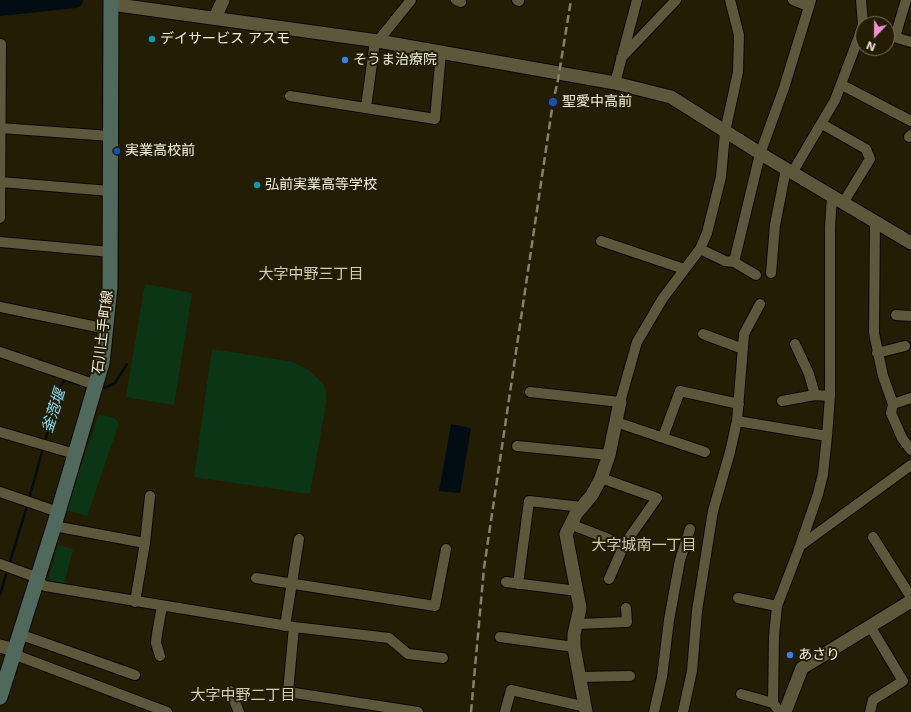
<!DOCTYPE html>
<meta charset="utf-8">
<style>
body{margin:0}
#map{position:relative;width:911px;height:712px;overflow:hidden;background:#231e03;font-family:Inter,sans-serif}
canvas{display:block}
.north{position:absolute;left:855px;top:16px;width:40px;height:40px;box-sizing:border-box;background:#231e03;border:1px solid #76725b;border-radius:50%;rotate:202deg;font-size:11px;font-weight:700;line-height:16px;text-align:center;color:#f3f0e0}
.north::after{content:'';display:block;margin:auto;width:14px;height:18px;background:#f391d6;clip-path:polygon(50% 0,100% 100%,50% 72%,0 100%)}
</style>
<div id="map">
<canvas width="911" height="712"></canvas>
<div class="north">N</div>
</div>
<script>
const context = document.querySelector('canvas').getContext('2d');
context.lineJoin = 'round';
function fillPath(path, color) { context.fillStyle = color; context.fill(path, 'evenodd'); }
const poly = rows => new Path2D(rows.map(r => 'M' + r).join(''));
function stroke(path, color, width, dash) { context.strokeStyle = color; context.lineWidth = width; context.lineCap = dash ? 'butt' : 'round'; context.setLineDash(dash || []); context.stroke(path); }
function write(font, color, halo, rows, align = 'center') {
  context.font = font + ' Inter,"Noto Sans JP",sans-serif'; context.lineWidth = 4; context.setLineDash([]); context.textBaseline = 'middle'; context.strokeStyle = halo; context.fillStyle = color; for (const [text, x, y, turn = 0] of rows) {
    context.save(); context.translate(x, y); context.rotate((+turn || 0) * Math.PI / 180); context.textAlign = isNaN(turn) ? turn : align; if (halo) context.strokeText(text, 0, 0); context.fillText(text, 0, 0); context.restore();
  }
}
fillPath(poly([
 [145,284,192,293,174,405,126,397],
 [212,349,293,362,310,371,323,384,326,391,326,403,310,494,194,477],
 [99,414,114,418,118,422,118,426,87,516,66,510],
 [58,545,73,549,64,584,48,580]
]), '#0c3515');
fillPath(poly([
 [451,424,471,428,460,493,439,491]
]), '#010d12');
stroke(poly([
 [104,388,114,384,127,364],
 [45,441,59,388,65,380,78,384],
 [29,499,43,448],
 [9,565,27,506],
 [0,595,7,571]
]), '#010d12', 2.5);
stroke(poly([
 [0,8,75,0]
]), '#010d12', 16);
const minor = poly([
 [456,0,461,2],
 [517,0,519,1],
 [793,0,808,6],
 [861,0,863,24],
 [887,35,911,42],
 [895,37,906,0],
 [378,41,411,0],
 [621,58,676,0],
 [615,83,637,0],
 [842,85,911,121],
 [290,96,435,119,441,53],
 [366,107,375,41],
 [822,124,866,149,870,159,843,203],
 [0,128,110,136],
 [909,137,911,135],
 [792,173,835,100,863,26],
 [0,182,110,191],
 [0,218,1,44],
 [875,222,874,333,883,376,893,404,891,413,902,438,911,450],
 [601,241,684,269],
 [0,242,110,252],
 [700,249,725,261,734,262,760,154,784,88,811,0],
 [734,262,756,275],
 [771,273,775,225,786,169],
 [0,307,107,329],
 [896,315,911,316],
 [703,334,743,349],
 [795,344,809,374,815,395],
 [0,352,96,385],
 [877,353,905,346],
 [530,392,620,402,637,342,663,298,700,249,707,233,721,177,725,132,738,72,739,35,730,0],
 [782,401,815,395,830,396],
 [893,404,911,398],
 [737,421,827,436],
 [616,422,705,452],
 [0,432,75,454],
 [663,437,680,391,739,404],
 [517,446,609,455],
 [601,478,657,498,624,545,609,579],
 [0,492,58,512],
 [570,524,624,545],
 [54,526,145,543],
 [873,537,911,597],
 [800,546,911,465],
 [0,564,30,575,45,586,294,627,288,692,418,712],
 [256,578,435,606,446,549],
 [506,582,577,591],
 [518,584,529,501,582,507],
 [738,598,777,606],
 [135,602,145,543,150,496],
 [577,624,627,622,626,608],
 [285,626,299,539],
 [870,626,903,681,873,700,870,712],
 [294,627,389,638,408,654,443,658],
 [19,634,135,675],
 [500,637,574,647],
 [14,650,21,657,167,712],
 [160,656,156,643,157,634,162,606],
 [579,677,630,676],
 [230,691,239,712],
 [741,694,773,703],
 [505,712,511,690,586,707],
 [654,712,662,677,669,620,680,560,690,529],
 [683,712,692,671,697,611,713,511,730,452,737,421,744,334,760,304],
 [780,712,773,703,774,636,777,606,800,546,818,494,823,474,827,436,830,396,830,227,832,197]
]);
const tertiary = poly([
 [111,4,378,41,615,83,671,97,766,157,911,243],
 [215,18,223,0],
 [0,646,14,650],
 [586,712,574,647,574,634,580,608,566,534,576,514,592,495,601,478,609,455,620,402],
 [785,712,802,668,911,601]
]);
const secondary = poly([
 [0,697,54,526,102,363,110,287,111,0]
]);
stroke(minor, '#0c0700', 12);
stroke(tertiary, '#0c0700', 15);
stroke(secondary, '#0c0700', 17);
stroke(minor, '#5d573c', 10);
stroke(tertiary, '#5d573c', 13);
stroke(secondary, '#51685d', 15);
stroke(poly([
 [471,712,484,568,553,102,558,80,571,0]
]), '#85816b', 2.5, [8, 4]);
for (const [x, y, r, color] of [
 [152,39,4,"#0f9aa8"],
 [345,60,4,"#3f7fe0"],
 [553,102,5,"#1a4fb4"],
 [117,151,4,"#1a4fb4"],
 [257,185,4,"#0f9aa8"],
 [790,655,4,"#3f7fe0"]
]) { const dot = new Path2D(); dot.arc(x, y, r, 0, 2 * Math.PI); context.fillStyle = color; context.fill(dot); stroke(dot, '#231e03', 1.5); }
write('14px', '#f3f0e0', '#231e03', [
 ["デイサービス アスモ",160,39],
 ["そうま治療院",353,60],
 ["聖愛中高前",562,102],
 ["実業高校前",125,151],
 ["弘前実業高等学校",265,185],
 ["あさり",798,655]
], 'left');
write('14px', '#f3f0e0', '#231e03', [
 ["石川土手町線",103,332,-83]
]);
write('15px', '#d4ceae', '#231e03', [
 ["大字中野三丁目",311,274],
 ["大字城南一丁目",644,545],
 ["大字中野二丁目",243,695]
]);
write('italic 15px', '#87dbf8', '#231e03', [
 ["釜萢堰",54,411,-72]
]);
</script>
